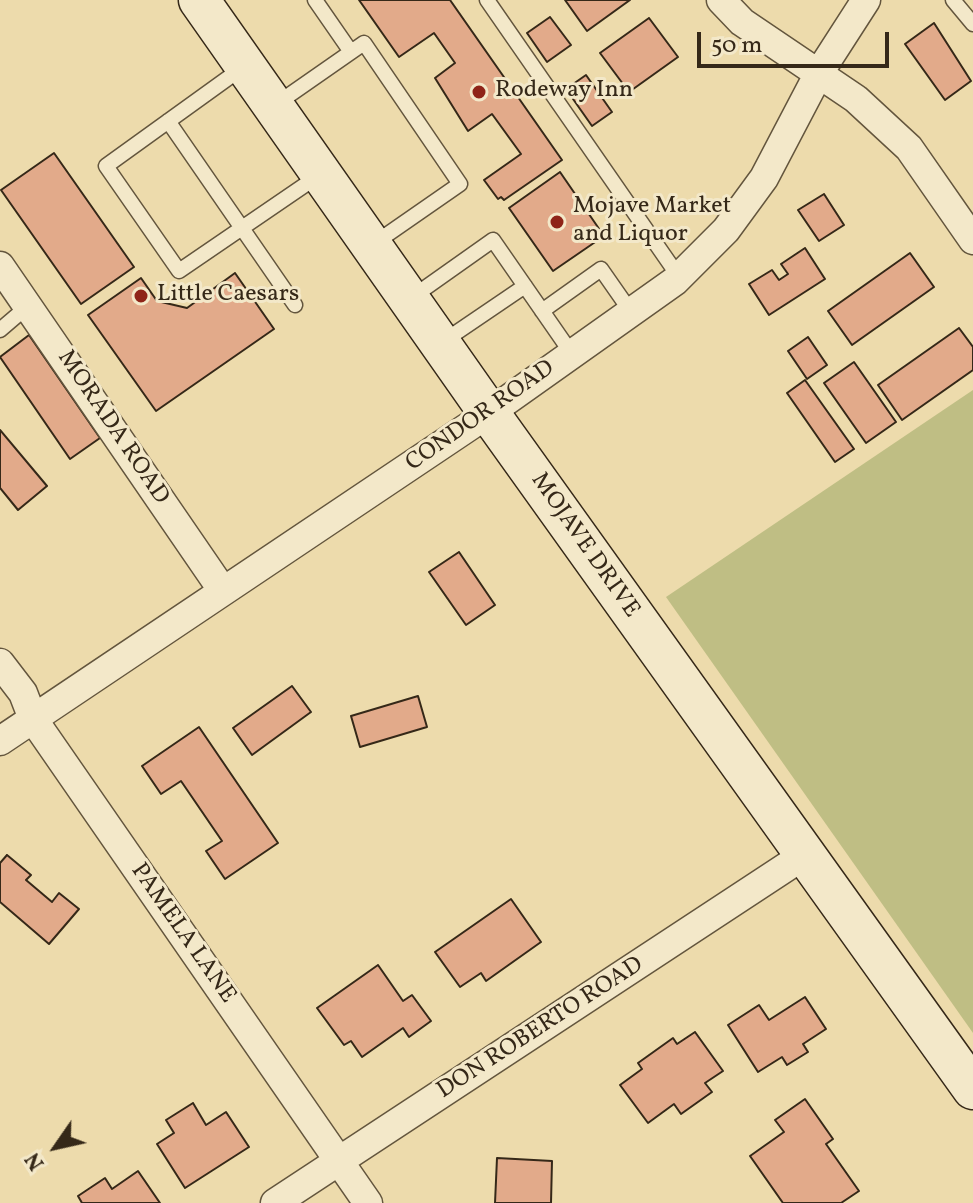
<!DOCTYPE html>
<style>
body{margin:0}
#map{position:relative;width:973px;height:1203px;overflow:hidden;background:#eddbac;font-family:Vollkorn,serif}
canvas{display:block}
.north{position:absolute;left:16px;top:1107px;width:80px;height:80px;-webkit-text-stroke:6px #f3e8c9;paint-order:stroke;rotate:236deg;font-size:22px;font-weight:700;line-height:32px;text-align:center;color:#352818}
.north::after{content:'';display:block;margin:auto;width:28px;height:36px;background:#352818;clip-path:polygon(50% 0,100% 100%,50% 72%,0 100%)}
.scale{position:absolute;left:697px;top:32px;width:192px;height:36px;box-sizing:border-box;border:4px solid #352818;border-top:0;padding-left:10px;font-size:24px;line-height:28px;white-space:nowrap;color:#352818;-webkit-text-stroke:6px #f3e8c9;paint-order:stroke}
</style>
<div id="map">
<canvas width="973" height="1203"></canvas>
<div class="north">N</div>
<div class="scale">50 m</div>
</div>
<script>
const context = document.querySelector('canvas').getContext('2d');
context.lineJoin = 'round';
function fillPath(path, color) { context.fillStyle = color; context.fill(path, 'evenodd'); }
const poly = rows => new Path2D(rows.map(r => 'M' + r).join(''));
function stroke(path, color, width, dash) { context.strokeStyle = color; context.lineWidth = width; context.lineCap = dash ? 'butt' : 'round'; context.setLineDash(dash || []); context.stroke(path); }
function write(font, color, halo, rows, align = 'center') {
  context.font = font + ' Vollkorn,serif'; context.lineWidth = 6; context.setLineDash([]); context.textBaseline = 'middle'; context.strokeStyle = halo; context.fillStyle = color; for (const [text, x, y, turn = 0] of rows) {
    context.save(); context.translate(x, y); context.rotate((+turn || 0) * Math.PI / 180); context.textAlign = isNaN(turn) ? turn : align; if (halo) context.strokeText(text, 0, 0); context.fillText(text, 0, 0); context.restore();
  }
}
fillPath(poly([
 [973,390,973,1033,666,597]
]), '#bfbe84');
const building = poly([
 [359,0,450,0,562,160,504,200,501,197,498,199,484,180,521,154,492,114,468,131,435,78,455,63,434,33,399,57,359,0],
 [565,0,630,0,587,31,565,0],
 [550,17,571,45,547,62,527,33,550,17],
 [649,18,678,57,629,92,600,53,649,18],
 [934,23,971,81,945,100,905,44,934,23],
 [586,75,612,112,592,126,566,89,586,75],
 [54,153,134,267,81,304,1,190,54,153],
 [560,172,604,236,553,271,509,208,560,172],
 [824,194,844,225,819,241,798,210,824,194],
 [805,248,825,279,769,315,749,284,772,270,779,280,788,274,781,264,805,248],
 [910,253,934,287,852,345,828,311,910,253],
 [235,273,274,329,156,411,88,315,141,278,157,301,187,308,235,273],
 [959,328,973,347,973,370,902,420,878,385,959,328],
 [29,335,100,438,70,459,0,357,29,335],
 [808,337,827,365,807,379,788,351,808,337],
 [854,362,896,422,866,443,824,383,854,362],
 [805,380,854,449,835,462,787,393,805,380],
 [0,430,47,486,18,510,0,488,0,430],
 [459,552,495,605,466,625,429,572,459,552],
 [292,686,311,712,252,755,233,728,292,686],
 [418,696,427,727,360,747,351,716,418,696],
 [199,727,278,843,225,879,206,851,222,841,181,781,161,794,142,766,199,727],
 [7,855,31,875,26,880,52,902,59,893,79,909,49,944,0,902,0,863,7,855],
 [511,899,541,942,486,981,481,973,460,987,435,952,511,899],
 [378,965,403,1001,412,995,431,1021,409,1037,403,1028,362,1057,351,1041,344,1045,317,1008,378,965],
 [805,997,826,1029,803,1044,808,1052,787,1065,782,1057,758,1072,728,1025,759,1005,769,1020,805,997],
 [695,1032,723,1071,705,1083,712,1092,681,1114,674,1104,648,1123,620,1085,642,1069,638,1063,673,1038,677,1044,695,1032],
 [805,1099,833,1139,826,1144,859,1191,841,1203,783,1203,750,1156,784,1132,775,1120,805,1099],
 [193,1103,206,1125,226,1112,249,1147,185,1188,157,1144,174,1133,166,1120,193,1103],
 [497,1158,552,1161,551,1203,495,1203,497,1158],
 [138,1171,160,1203,82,1203,78,1196,105,1178,112,1189,138,1171]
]);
fillPath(building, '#e2aa8a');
stroke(building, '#352818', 2);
const service = poly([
 [315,0,351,52],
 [487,0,679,277],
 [953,0,973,24],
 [242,68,106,166,179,271,321,174],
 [275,105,364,43,460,184,375,243],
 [168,121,295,305],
 [411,298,493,240,572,354],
 [542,311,601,269,631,312],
 [0,330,28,306],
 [444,341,525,286]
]);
const minor = poly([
 [721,0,742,22,856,99,909,148,973,240],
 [0,266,223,591],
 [0,663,23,693,33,719,368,1203],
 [0,741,489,413,675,281,726,230,764,178,819,73,866,0],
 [275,1203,806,854]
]);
const secondary = poly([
 [199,0,489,413,973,1089]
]);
stroke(service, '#63553d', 17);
stroke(minor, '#63553d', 31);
stroke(secondary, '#352818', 43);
stroke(service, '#f3e8c9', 14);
stroke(minor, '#f3e8c9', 28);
stroke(secondary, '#f3e8c9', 40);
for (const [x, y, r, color] of [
 [479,92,8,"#8f2418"],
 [557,222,8,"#8f2418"],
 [141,296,8,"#8f2418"]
]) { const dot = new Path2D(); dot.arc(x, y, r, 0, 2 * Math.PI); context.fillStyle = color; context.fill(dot); stroke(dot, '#f3e8c9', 3); }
write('24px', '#352818', '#f3e8c9', [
 ["Rodeway Inn",495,92],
 ["Mojave Market",573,208],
 ["and Liquor",573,236],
 ["Little Caesars",157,296]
], 'left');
write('24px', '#352818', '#f3e8c9', [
 ["CONDOR ROAD",481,417,-35],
 ["MORADA ROAD",112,428,56],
 ["MOJAVE DRIVE",584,546,55],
 ["PAMELA LANE",182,934,55],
 ["DON ROBERTO ROAD",541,1029,-33]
]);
</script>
